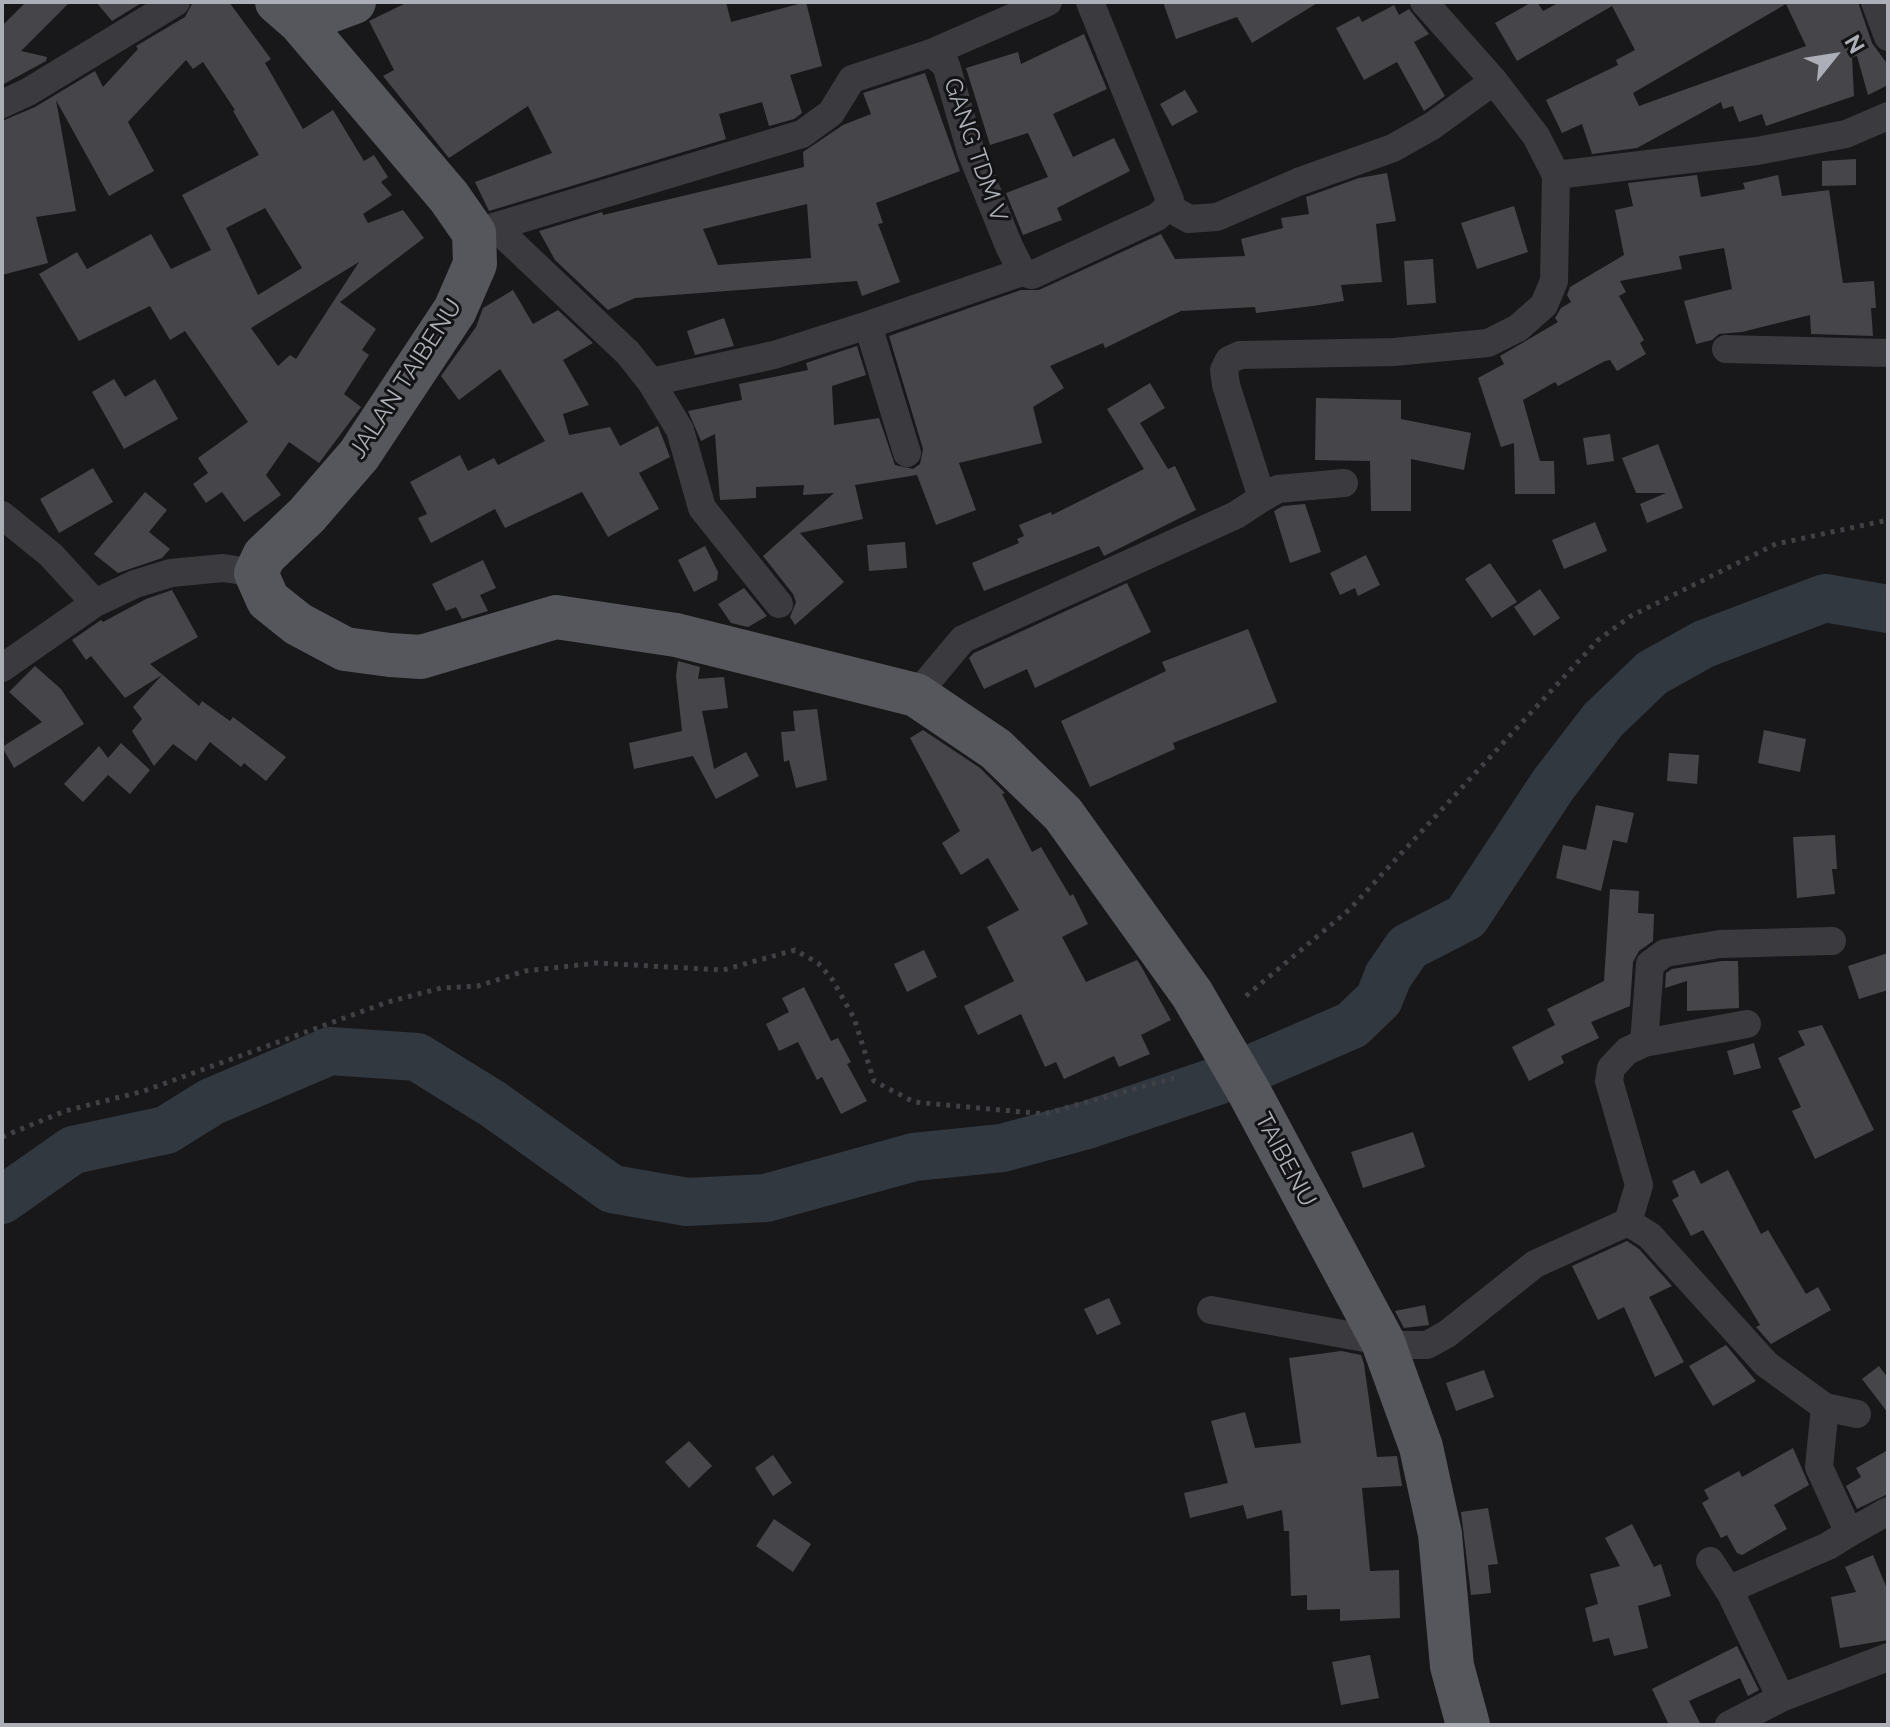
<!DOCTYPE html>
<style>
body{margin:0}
#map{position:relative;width:1890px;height:1727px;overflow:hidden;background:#18181a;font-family:Raleway,sans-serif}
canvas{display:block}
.frame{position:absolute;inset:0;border:4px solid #acafb8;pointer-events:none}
.north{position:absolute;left:1794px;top:16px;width:80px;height:80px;-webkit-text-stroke:6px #131315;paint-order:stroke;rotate:60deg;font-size:22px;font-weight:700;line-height:32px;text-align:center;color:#acafb8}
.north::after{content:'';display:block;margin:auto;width:28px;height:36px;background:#acafb8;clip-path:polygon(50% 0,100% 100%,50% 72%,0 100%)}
</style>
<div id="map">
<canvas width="1890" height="1727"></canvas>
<div class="frame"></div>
<div class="north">N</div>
</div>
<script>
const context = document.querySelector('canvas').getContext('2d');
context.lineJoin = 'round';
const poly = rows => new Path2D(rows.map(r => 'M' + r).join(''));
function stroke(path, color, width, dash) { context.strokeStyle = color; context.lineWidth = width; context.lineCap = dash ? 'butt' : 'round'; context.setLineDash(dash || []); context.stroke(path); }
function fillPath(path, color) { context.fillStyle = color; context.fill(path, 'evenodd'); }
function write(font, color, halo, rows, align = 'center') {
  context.font = font + ' Raleway,sans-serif'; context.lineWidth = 6; context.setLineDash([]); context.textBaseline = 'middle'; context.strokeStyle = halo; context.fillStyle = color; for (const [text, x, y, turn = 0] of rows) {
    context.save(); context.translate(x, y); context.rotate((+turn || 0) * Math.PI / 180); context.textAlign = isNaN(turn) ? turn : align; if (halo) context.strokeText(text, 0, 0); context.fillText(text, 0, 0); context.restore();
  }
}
stroke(poly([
 [2,1200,73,1150,166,1130,211,1102,330,1051,417,1057,493,1104,612,1189,687,1202,766,1198,914,1157,1002,1148,1087,1125,1241,1073,1352,1025,1379,999,1388,976,1408,947,1466,917,1553,785,1603,720,1652,673,1704,644,1825,598,1888,609]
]), '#31383f', 48);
fillPath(poly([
 [26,2,70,2,21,51,47,57,46,61,2,85,2,26],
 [96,2,143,2,112,21],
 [193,2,229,2,271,59,265,63,303,129,333,110,364,161,374,155,388,177,381,182,392,195,363,214,368,223,403,210,424,238,340,302,376,329,362,350,369,355,344,394,361,407,319,463,289,442,266,475,281,495,244,522,222,492,206,503,193,484,208,473,198,458,248,422,185,331,170,340,150,306,79,341,39,274,77,252,87,269,151,234,171,269,211,250,182,195,259,155,233,111,235,110,203,62,193,69,186,60,128,122,154,171,109,196,56,100,76,211,36,217,48,263,2,275,2,121,35,107,95,71,103,87,138,49,136,46,185,17],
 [265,208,302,268,258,295,226,228],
 [359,262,296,359,290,355,278,366,251,328],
 [408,2,726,2,731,22,806,2,822,66,790,75,802,113,794,119,769,126,762,102,719,114,726,139,489,211,475,182,552,153,528,106,449,158,383,76,394,70,369,21],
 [1163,2,1319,2,1252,43,1237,17,1176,39],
 [1532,2,1537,2,1543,11,1560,2,1858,2,1872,43,1888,65,1888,85,1868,95,1857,56,1852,57,1854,96,1766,126,1762,114,1739,122,1733,106,1723,109,1721,102,1637,148,1592,154,1582,124,1562,133,1546,100,1618,65,1616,60,1635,50,1612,6,1517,61,1495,23],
 [1786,4,1806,46,1639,106,1633,93],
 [1394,5,1399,15,1409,9,1429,34,1414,42,1445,96,1424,111,1397,62,1364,80,1336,28,1359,16,1362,22],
 [1084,34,1107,89,1053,114,1073,157,1114,138,1130,171,1057,208,1062,220,1023,235,1006,193,1048,177,1028,133,990,145,966,68,1018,52,1021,64],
 [925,73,960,171,876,203,883,223,878,224,900,282,862,296,857,281,635,298,608,310,555,260,539,231,602,212,603,215,804,167,803,152,843,125,871,114,863,93],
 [807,204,811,258,718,265,703,229],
 [1185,90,1198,112,1172,126,1160,104],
 [1856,159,1856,185,1822,186,1822,161],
 [1387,173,1396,221,1376,224,1382,282,1341,285,1344,301,1313,306,1256,313,1255,307,1181,311,1105,348,1103,343,1050,366,1064,388,1033,407,1042,443,959,463,976,510,936,525,917,475,855,485,863,519,800,533,844,582,795,625,790,617,796,602,793,594,763,556,834,493,803,495,804,485,756,487,756,498,720,500,715,434,701,441,688,411,742,400,739,384,808,370,806,363,857,346,866,375,832,386,834,425,879,418,895,465,913,469,920,464,923,449,889,336,1021,290,1039,290,1161,234,1175,259,1245,256,1241,239,1283,228,1281,218,1309,214,1306,197,1359,178],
 [1697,175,1701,197,1745,189,1743,183,1778,175,1782,196,1829,190,1843,283,1874,281,1876,308,1871,308,1873,336,1811,334,1810,315,1742,332,1719,334,1712,340,1696,344,1684,301,1732,289,1724,248,1679,256,1682,269,1620,281,1626,292,1619,296,1644,340,1640,343,1646,354,1617,371,1610,360,1605,361,1558,386,1555,382,1523,400,1540,461,1554,461,1555,494,1515,494,1514,443,1501,447,1478,378,1504,364,1500,356,1558,322,1555,318,1561,308,1571,302,1567,295,1570,287,1624,255,1615,210,1633,206,1628,183],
 [1514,206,1528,252,1477,269,1461,223],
 [1433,259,1436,303,1407,305,1404,261],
 [513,290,533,324,558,310,593,343,563,360,589,405,563,414,569,435,610,427,620,446,658,426,670,457,639,473,659,509,608,537,582,492,505,528,495,509,431,543,418,518,427,514,410,482,460,455,468,471,494,458,498,465,545,441,500,369,459,400,441,376,476,327,483,308],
 [724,318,734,346,695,355,687,331],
 [114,379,125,397,155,379,178,419,124,449,92,392],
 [1150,383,1165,408,1140,423,1168,469,1175,466,1196,510,1104,556,1099,546,984,591,972,563,1019,543,1017,539,1024,536,1019,525,1051,512,1052,515,1144,469,1107,409],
 [1316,398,1401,400,1401,419,1471,433,1464,470,1411,459,1411,511,1371,511,1370,461,1315,460],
 [1610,434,1614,461,1587,465,1583,438],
 [1658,444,1683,508,1647,523,1640,504,1666,493,1636,493,1622,458],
 [93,468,113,502,59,533,40,499],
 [145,492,167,510,149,532,170,549,162,558,118,573,94,554],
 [1305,504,1321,552,1290,563,1274,511,1283,506],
 [1595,522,1607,551,1564,569,1552,540],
 [905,542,907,568,869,571,867,545],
 [705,546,718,572,717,580,694,592,678,560],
 [1366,555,1380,585,1358,596,1355,588,1340,595,1330,573],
 [483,560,496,588,480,595,488,611,462,619,456,607,446,611,432,584],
 [1490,563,1517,602,1492,618,1465,579],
 [1127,583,1151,632,1035,688,1027,669,984,689,969,658,974,653],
 [744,588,767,616,748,627,731,623,718,604],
 [1540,589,1560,618,1534,636,1514,607],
 [172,590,198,637,150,664,199,706,202,701,230,721,233,717,286,757,266,781,244,763,241,767,210,742,196,761,173,744,154,766,132,731,142,719,133,707,162,675,125,698,91,656,86,660,72,640,101,620,103,622,146,599],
 [1248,629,1277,702,1173,743,1175,749,1090,787,1061,721,1166,671,1162,662],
 [678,661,700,667,698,679,724,677,728,708,702,711,714,769,746,752,759,776,716,799,693,756,634,769,629,743,682,731,676,676],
 [35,666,61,689,84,724,14,768,2,747,42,722,9,692],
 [817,709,827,780,796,788,789,760,784,762,781,732,795,731,793,711],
 [923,730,980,768,1005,793,1002,794,1032,852,1041,847,1070,896,1073,894,1088,924,1062,937,1086,982,1137,960,1141,966,1171,1020,1141,1035,1150,1054,1119,1067,1114,1056,1064,1079,1056,1062,1045,1067,1021,1014,978,1035,964,1006,1014,981,987,927,1019,910,988,858,961,875,942,843,960,831,910,738],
 [1764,730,1806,739,1800,772,1758,763],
 [121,743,150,770,130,794,108,775,83,802,64,784,99,746,108,758],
 [1669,753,1699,755,1697,784,1667,781],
 [1596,805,1634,813,1627,843,1613,840,1601,891,1556,878,1563,845,1586,850],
 [1835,835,1837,869,1832,869,1835,894,1797,898,1793,837],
 [1610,889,1639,891,1638,913,1654,914,1653,941,1639,951,1633,962,1630,1006,1591,1022,1599,1038,1561,1056,1564,1063,1529,1081,1512,1047,1555,1025,1547,1009,1604,981],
 [924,950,937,977,907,992,894,964],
 [1888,953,1888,990,1859,999,1848,966],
 [1722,961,1738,961,1739,1008,1687,1011,1687,981,1665,988,1666,973,1672,969],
 [804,987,831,1041,838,1038,851,1062,847,1064,867,1101,841,1114,822,1077,817,1080,798,1042,779,1051,766,1024,789,1012,782,998],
 [1822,1025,1874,1130,1815,1159,1792,1111,1801,1107,1778,1058,1805,1045,1798,1031],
 [1754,1043,1761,1068,1734,1075,1727,1051],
 [1413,1132,1425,1167,1363,1188,1351,1152],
 [1694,1170,1701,1184,1728,1170,1761,1234,1768,1230,1806,1294,1818,1287,1831,1310,1771,1344,1756,1327,1760,1325,1703,1230,1691,1236,1672,1200,1679,1196,1672,1181],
 [1627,1241,1639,1249,1672,1286,1649,1297,1684,1362,1655,1377,1624,1307,1598,1320,1572,1266],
 [1109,1298,1121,1324,1097,1335,1084,1309],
 [1425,1305,1429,1325,1404,1328,1395,1311],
 [1726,1345,1756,1381,1713,1406,1689,1366],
 [1341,1351,1361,1355,1364,1364,1377,1457,1397,1456,1402,1486,1362,1488,1370,1571,1399,1570,1400,1618,1340,1621,1340,1609,1307,1610,1307,1595,1291,1596,1289,1531,1284,1531,1282,1510,1247,1519,1243,1505,1190,1518,1184,1493,1228,1483,1211,1421,1245,1412,1255,1448,1301,1443,1289,1358],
 [1879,1366,1888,1378,1888,1413,1862,1379],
 [1484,1370,1494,1397,1456,1411,1446,1383],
 [689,1441,712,1466,689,1488,665,1462],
 [1793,1448,1809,1485,1774,1505,1787,1529,1742,1555,1737,1553,1727,1535,1721,1538,1702,1503,1709,1499,1704,1490,1739,1471,1742,1477],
 [1888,1450,1888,1494,1857,1509,1846,1486,1861,1477,1856,1468],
 [773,1455,792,1483,773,1496,755,1468],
 [1488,1508,1498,1564,1488,1565,1491,1593,1471,1595,1461,1512],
 [774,1519,811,1544,793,1572,756,1546],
 [1632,1524,1654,1567,1661,1564,1671,1596,1638,1606,1648,1648,1614,1656,1609,1638,1593,1642,1585,1608,1598,1604,1590,1574,1620,1566,1605,1538],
 [1873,1555,1888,1591,1888,1640,1840,1648,1831,1597,1856,1592,1845,1567],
 [1737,1646,1759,1690,1748,1696,1740,1678,1689,1701,1701,1725,1669,1725,1652,1689],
 [1370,1655,1379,1698,1341,1705,1332,1662]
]), '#46454a');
stroke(poly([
 [1246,996,1350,909,1598,640,1631,616,1776,544,1888,520],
 [2,1137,65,1111,144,1091,388,1002,441,988,478,986,525,971,597,963,723,970,795,950,818,963,832,979,854,1018,874,1081,914,1102,1044,1114,1174,1078]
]), '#404146', 5, [4, 6]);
stroke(poly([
 [1875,2,1888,37],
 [931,53,946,65,971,152,1009,246,1022,272,1032,275,1157,217,1168,207,1170,200,1090,2],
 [2,104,28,92,176,2],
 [1556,175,1757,151,1846,134,1888,116],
 [1168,207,1189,219,1217,217,1298,182,1393,148,1432,126,1494,81],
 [496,228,628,353,651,382,680,430,702,508,779,604],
 [474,233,802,134,831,113,852,79,931,53,1048,2],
 [868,325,1022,272],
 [1726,349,1888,353],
 [651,382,774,355,868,325,907,453],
 [1344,483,1278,489,1262,498,1226,385,1224,370,1229,360,1240,355,1394,352,1488,343,1518,328,1544,305,1554,281,1556,175,1536,136,1494,81,1424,2],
 [2,515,51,555,95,603],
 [2,668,95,603,135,584,171,573,223,568,256,573],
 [916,695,963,639,1236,515,1262,498],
 [1644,1043,1747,1024],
 [1628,1222,1639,1185,1609,1081,1611,1068,1627,1051,1644,1043,1650,964,1665,953,1720,944,1832,941],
 [1211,1310,1403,1345,1427,1345,1447,1334,1535,1264,1628,1222,1650,1236,1766,1364,1825,1407,1857,1414],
 [1849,1533,1888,1511],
 [1710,1561,1731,1594],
 [1781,1698,1731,1594,1739,1585,1828,1546,1849,1533,1819,1467,1825,1407],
 [1729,1725,1781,1698,1888,1657]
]), '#3a3a3f', 28);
stroke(poly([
 [277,2,300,22,449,197,474,233,475,264,455,310,359,455,307,515,264,556,256,573,268,600,298,624,345,649,390,655,421,657,556,617,676,635,916,695,996,749,1063,814,1192,994,1249,1092,1383,1342,1421,1447,1440,1534,1452,1666,1468,1725],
 [300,22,354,2]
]), '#56575d', 44);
write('24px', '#acafb8', '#131315', [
 ["GANG TDM V",975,150,71],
 ["JALAN TAIBENU",406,379,-57],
 ["TAIBENU",1285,1160,62]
]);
</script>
